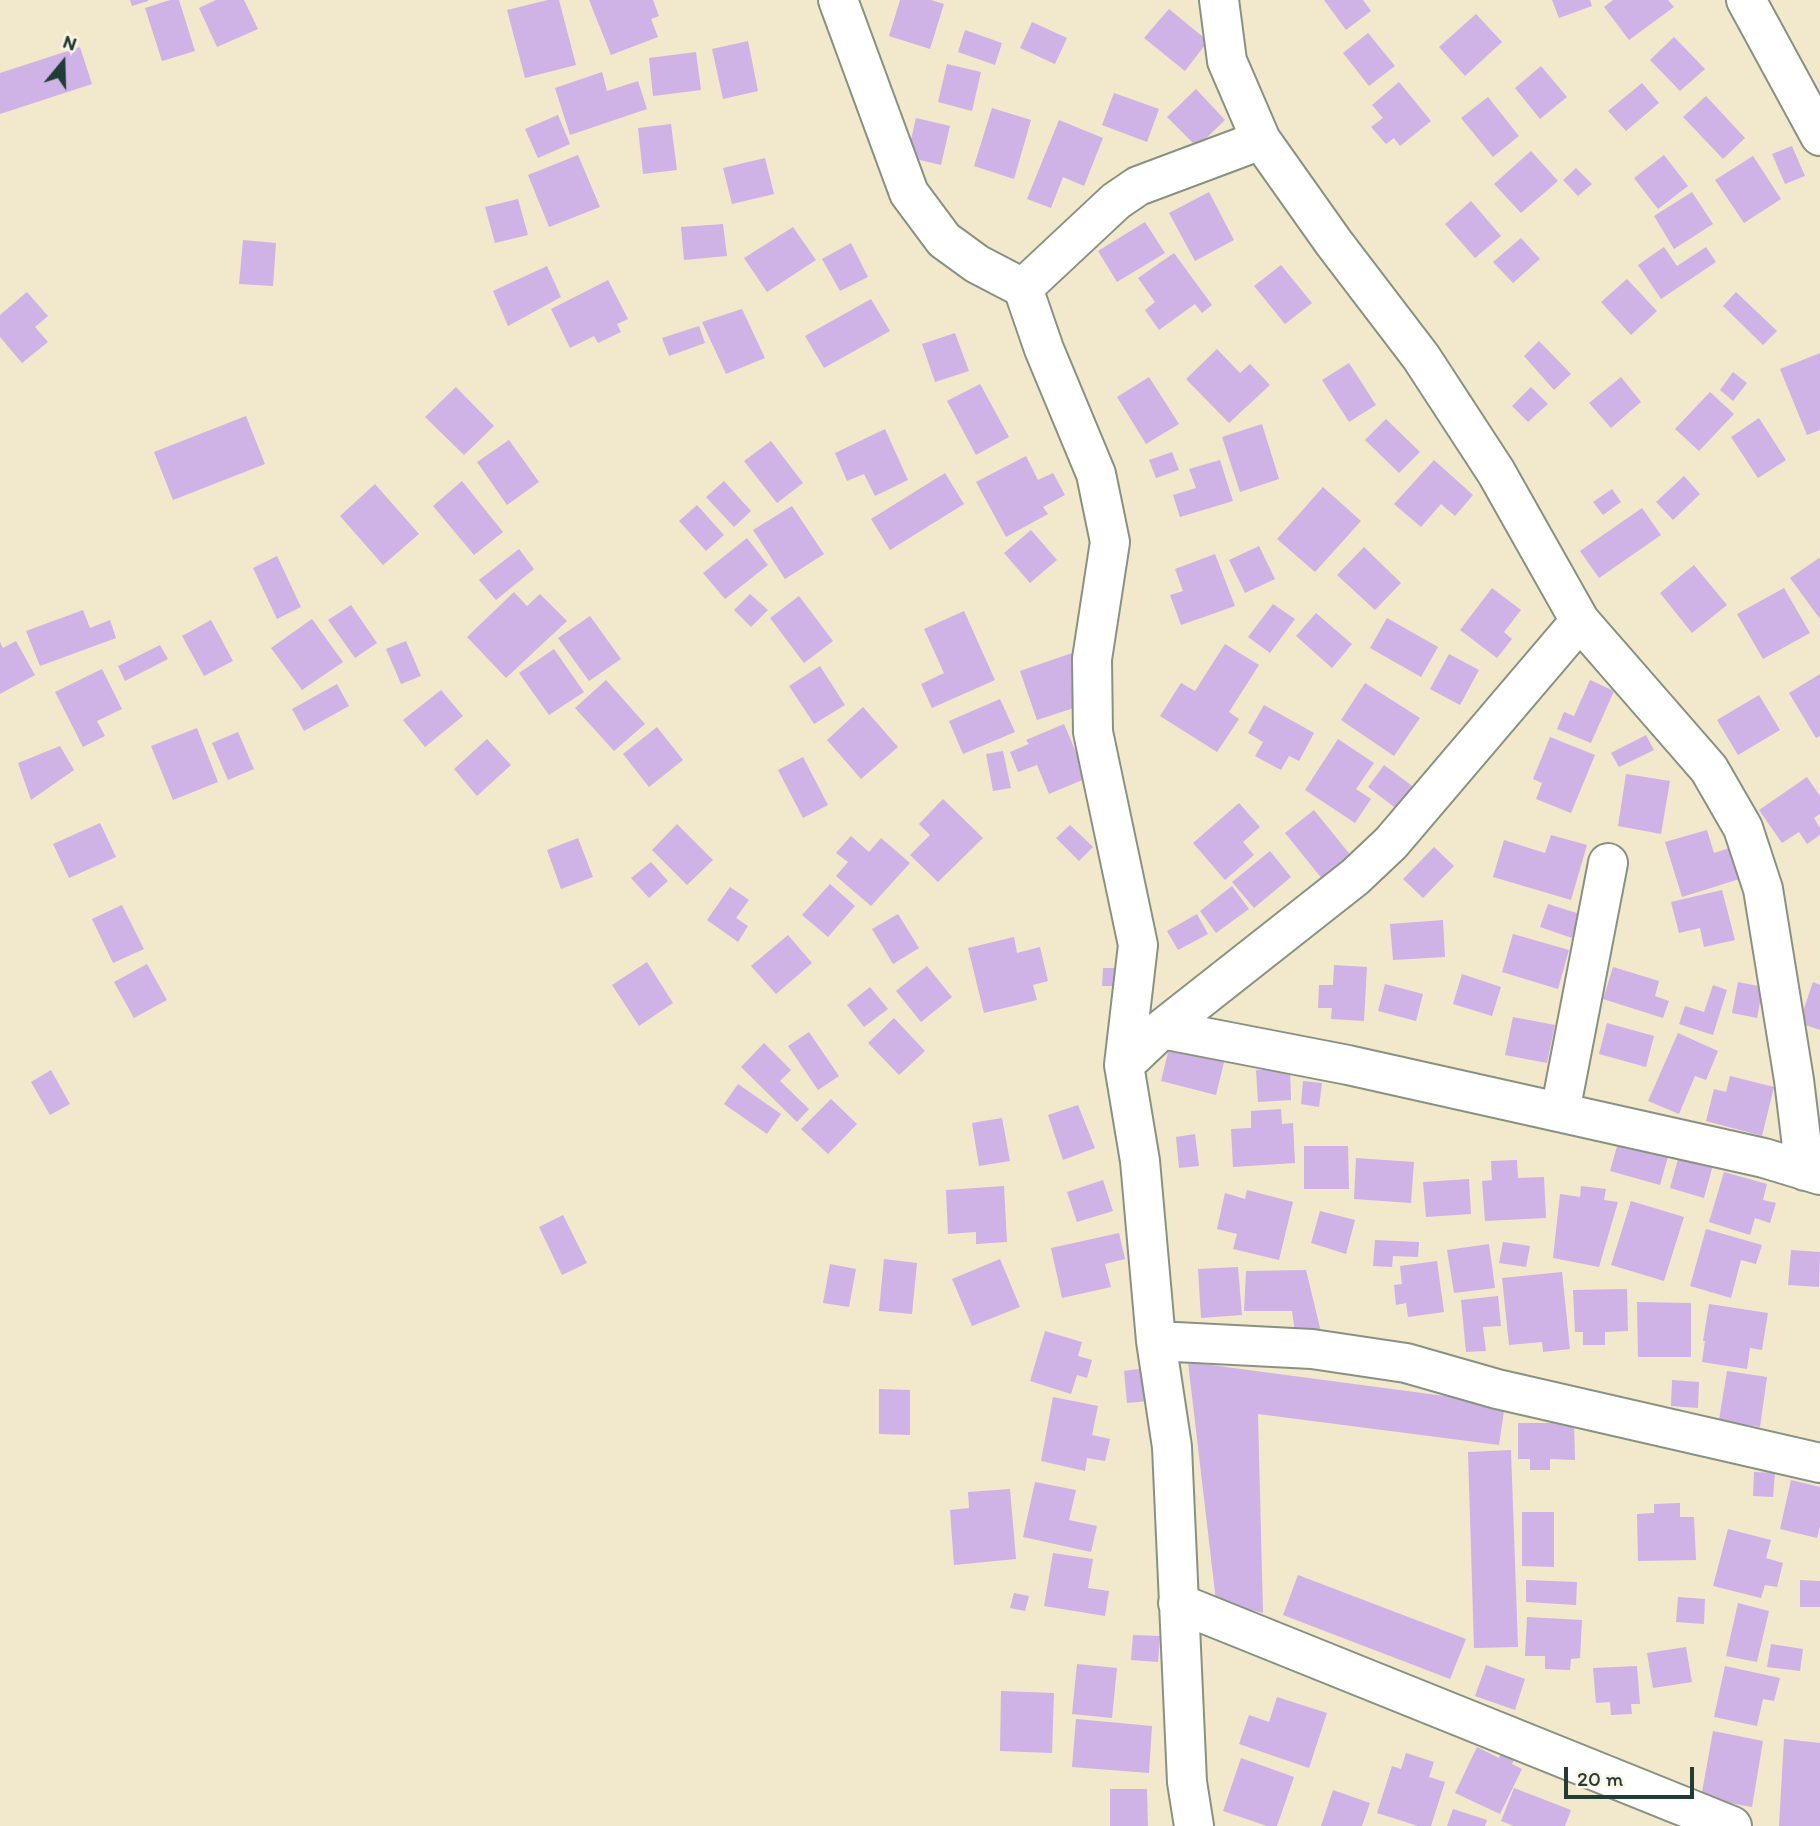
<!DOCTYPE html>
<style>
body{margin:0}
#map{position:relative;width:1820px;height:1826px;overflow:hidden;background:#f2e8cc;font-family:Itim,sans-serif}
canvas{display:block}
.north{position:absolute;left:28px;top:28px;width:70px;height:70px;-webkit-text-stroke:5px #fcf5e5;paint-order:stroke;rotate:19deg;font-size:19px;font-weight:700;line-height:28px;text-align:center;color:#1f3d34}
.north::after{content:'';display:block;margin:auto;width:24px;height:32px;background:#1f3d34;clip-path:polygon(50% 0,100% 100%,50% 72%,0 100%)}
.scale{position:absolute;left:1564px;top:1767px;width:130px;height:32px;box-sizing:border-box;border:4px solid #1f3d34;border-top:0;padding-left:9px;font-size:21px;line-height:24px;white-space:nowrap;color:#1f3d34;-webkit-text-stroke:5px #fcf5e5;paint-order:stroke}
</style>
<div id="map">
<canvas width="1820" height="1826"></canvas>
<div class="north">N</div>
<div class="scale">20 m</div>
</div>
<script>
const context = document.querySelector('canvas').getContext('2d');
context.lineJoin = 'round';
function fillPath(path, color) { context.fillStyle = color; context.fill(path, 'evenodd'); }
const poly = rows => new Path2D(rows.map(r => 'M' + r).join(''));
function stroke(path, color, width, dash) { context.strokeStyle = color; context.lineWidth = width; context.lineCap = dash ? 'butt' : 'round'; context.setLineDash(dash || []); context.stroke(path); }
fillPath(poly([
 [130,0,148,0,148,1,132,6],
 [170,0,179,0,195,51,162,61,145,8],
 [216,0,244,0,258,29,217,47,199,8],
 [548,0,559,0,576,65,525,78,507,10],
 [589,0,653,0,659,16,651,19,658,37,611,55],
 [900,0,931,0,944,4,930,49,889,36],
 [1324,0,1363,0,1371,11,1346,30],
 [1552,0,1590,0,1592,6,1559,18],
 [1613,0,1668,0,1674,7,1629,40,1604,7],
 [1169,9,1208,41,1185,71,1144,38],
 [1476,14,1502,42,1465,76,1439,47],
 [1032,22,1067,38,1055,64,1020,48],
 [965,30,1002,43,995,65,958,52],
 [1368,33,1395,66,1369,86,1343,53],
 [1674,37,1705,69,1680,91,1650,60],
 [748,41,758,91,723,99,712,49],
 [80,47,92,84,0,114,0,73],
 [696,52,701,90,653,96,649,58],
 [947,64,981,72,972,111,938,102],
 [1541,66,1567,97,1540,119,1515,88],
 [602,72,607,91,638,81,647,109,570,135,555,88],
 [1399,82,1431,121,1400,146,1394,138,1386,144,1371,127,1383,118,1372,105],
 [1642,83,1659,103,1626,131,1608,111],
 [1196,89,1225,120,1197,147,1167,117],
 [1114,93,1159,109,1147,142,1102,125],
 [1706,96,1745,138,1723,159,1683,117],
 [1488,97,1519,136,1493,157,1461,118],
 [992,108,1031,120,1014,179,974,166],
 [558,115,570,144,538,158,525,129],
 [916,118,950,126,941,165,907,157],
 [1059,120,1103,138,1084,186,1063,177,1051,208,1027,199],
 [671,124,677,170,643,174,638,128],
 [1792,146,1805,176,1785,184,1772,154],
 [1531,151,1558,181,1521,213,1494,184],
 [578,155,600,207,549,227,528,175],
 [1664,155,1688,186,1658,209,1634,178],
 [1753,156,1781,199,1744,223,1715,180],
 [765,158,774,194,732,204,723,168],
 [1576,168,1592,184,1578,196,1563,180],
 [1209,192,1234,240,1195,261,1169,213],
 [1692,192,1713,224,1674,249,1654,216],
 [518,199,528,235,495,243,485,207],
 [1471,201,1501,236,1475,258,1445,224],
 [1145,222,1165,253,1117,282,1098,251],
 [723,224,727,256,684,260,681,227],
 [793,227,816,260,767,292,744,258],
 [1521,238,1540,259,1513,283,1493,262],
 [243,240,276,243,273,286,239,284],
 [851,243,868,277,840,291,822,259],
 [1664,247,1677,266,1706,247,1716,262,1661,299,1638,265],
 [1174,253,1212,305,1202,313,1195,304,1159,330,1145,310,1155,302,1138,278],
 [1281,265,1312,303,1285,324,1254,286],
 [547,266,561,297,508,326,493,291],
 [1627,279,1657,311,1631,335,1601,302],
 [608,280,628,319,617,324,621,332,598,343,594,336,570,348,551,309],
 [27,292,48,316,35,327,48,342,22,363,0,337,0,315],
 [1736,292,1777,331,1763,345,1723,306],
 [871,299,890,331,824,368,805,336],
 [742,309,765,358,726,374,702,322],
 [699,326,705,343,669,356,662,338],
 [955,333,969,371,935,382,922,344],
 [1539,341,1571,374,1554,390,1524,356],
 [1217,349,1240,373,1250,364,1270,385,1229,423,1186,379],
 [1820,353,1820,430,1807,435,1780,369],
 [1349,363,1376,405,1349,422,1322,380],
 [1733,372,1747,383,1733,401,1720,390],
 [1149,377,1179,424,1146,444,1117,397],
 [1621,377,1641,402,1611,428,1589,403],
 [980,384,1009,437,976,455,947,401],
 [456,387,494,426,464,455,425,417],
 [1531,387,1548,404,1528,422,1512,406],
 [1710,392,1734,414,1699,451,1675,429],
 [246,416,265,464,173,500,154,452],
 [1759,418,1786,460,1758,478,1731,437],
 [1386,419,1420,452,1399,473,1365,440],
 [1262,424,1279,479,1240,492,1222,437],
 [885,429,908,480,875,496,864,474,847,481,835,453],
 [509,440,539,482,507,505,477,462],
 [771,441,803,483,777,503,744,461],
 [1172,452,1179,470,1156,478,1149,460],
 [1026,456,1038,480,1053,473,1065,495,1043,507,1048,514,1006,537,976,482],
 [1220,460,1233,501,1180,517,1173,495,1196,488,1189,469],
 [1434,460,1473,495,1455,516,1441,504,1421,527,1394,504],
 [945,473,964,504,890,550,871,519],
 [1684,476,1700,494,1673,520,1656,502],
 [462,481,503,532,474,555,433,506],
 [724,481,751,511,734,527,706,497],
 [375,484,419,534,383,565,340,516],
 [1323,487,1361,521,1315,572,1277,539],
 [1612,489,1621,502,1603,515,1593,502],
 [697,505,724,535,706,551,679,521],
 [792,506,824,554,785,579,753,530],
 [1642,508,1661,535,1599,578,1580,551],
 [1031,530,1057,560,1030,583,1004,553],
 [747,538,768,565,725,599,703,573],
 [1259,546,1275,579,1245,593,1229,560],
 [1364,547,1401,583,1375,610,1337,575],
 [519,549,534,569,496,600,479,580],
 [1215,554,1235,606,1181,625,1170,595,1183,591,1175,569],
 [277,556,301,607,277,619,253,568],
 [1819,558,1820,559,1820,619,1790,578],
 [1694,565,1727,605,1692,633,1660,593],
 [1492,588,1521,610,1504,632,1512,639,1497,658,1460,630],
 [1784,588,1810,633,1763,659,1737,614],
 [514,592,527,606,540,594,567,621,506,678,467,637],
 [750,594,768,610,751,627,734,610],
 [799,596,833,641,804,663,770,618],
 [1273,604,1295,619,1270,653,1248,637],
 [351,605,377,643,355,658,328,620],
 [83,610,90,628,110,620,116,638,40,666,26,631],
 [964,611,995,680,932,708,921,684,944,673,924,629],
 [1316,613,1352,644,1332,668,1296,636],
 [590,616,621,659,589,681,558,638],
 [1387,618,1438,647,1421,677,1370,648],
 [312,619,343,662,302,690,271,648],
 [211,620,233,661,204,676,182,636],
 [16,641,35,675,0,694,0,642,3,648],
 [406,641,421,676,401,684,386,649],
 [1225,644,1259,665,1229,712,1239,719,1217,752,1160,716,1181,683,1195,691],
 [160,645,168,659,125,681,118,666],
 [554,649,584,692,549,715,519,673],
 [1075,652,1083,677,1071,681,1080,706,1037,720,1020,671],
 [1449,654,1479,670,1460,705,1430,689],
 [820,666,845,705,814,724,789,686],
 [102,669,122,709,97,721,105,736,83,747,55,692],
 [1820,674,1820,736,1816,738,1789,693],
 [606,680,645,724,614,751,575,708],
 [1590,680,1614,691,1591,743,1557,729,1564,712,1574,716],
 [1365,683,1420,718,1394,756,1341,720],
 [337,684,349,706,304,731,292,709],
 [441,690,463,716,425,747,403,720],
 [1759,695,1780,730,1738,755,1717,720],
 [1000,699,1015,732,963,754,949,721],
 [1264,705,1314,733,1299,761,1289,756,1281,770,1255,756,1263,742,1248,733],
 [863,707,898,747,861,779,827,740],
 [1064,724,1087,778,1049,794,1037,765,1018,772,1010,752,1029,744,1026,740],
 [657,727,683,760,649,787,623,754],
 [197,728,218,782,173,800,151,746],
 [238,732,254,769,228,780,212,743],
 [1646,735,1654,750,1619,767,1611,753],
 [1550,737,1595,755,1571,813,1536,799,1542,783,1533,779],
 [487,739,511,765,477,796,454,769],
 [1338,739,1374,763,1356,789,1371,799,1355,823,1305,790],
 [60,746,74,770,31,800,18,763],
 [1003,751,1011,788,993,791,986,754],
 [803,757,828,805,803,818,778,770],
 [1384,765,1415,788,1398,810,1368,787],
 [1626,774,1670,781,1661,834,1618,826],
 [1807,777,1820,796,1820,814,1814,818,1820,828,1820,835,1807,844,1799,832,1782,843,1759,810],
 [943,799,983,838,938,882,910,855,930,835,919,824],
 [1239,803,1260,827,1243,842,1254,855,1225,880,1193,843],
 [1314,810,1352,857,1323,880,1285,833],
 [100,823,116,857,69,878,53,844],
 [677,824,713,860,687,885,652,850],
 [1070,825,1093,847,1079,861,1056,838],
 [1707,830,1714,853,1739,845,1749,876,1682,897,1665,842],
 [1551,835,1587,845,1571,900,1493,877,1504,840,1545,853],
 [851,836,869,852,881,838,910,863,871,906,836,876,848,862,836,853],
 [578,838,593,877,561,889,547,850],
 [1434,847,1454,866,1423,898,1403,879],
 [1270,851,1291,877,1254,908,1232,882],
 [651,862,668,881,649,898,631,878],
 [830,884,855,906,828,937,802,915],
 [1232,886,1249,909,1216,933,1200,911],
 [730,887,749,900,736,918,748,926,738,942,707,920],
 [1722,890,1735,940,1704,947,1700,928,1679,933,1671,902],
 [1548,904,1580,914,1572,938,1540,927],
 [122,905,144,949,113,963,92,919],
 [898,914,919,948,893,964,872,929],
 [1197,914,1208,934,1178,950,1167,931],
 [1443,920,1445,957,1393,960,1390,924],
 [1513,934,1569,950,1558,989,1502,972],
 [788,935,812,963,776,994,751,966],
 [1014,937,1017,953,1040,947,1048,981,1033,985,1037,1000,984,1013,968,948],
 [647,962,673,1003,639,1026,612,985],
 [147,964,167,1000,134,1018,114,982],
 [1334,965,1367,967,1364,1021,1331,1019,1332,1008,1318,1008,1319,985,1333,985],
 [927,966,952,997,921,1022,896,991],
 [1613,967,1659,981,1655,996,1669,1001,1663,1018,1603,999],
 [1103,968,1120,968,1119,986,1102,986],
 [1462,974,1501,987,1492,1016,1453,1004],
 [1738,982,1763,987,1757,1018,1732,1013],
 [1813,982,1820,985,1820,1030,1799,1023],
 [1385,984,1423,994,1416,1021,1378,1011],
 [1713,985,1727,990,1713,1035,1679,1024,1685,1006,1704,1012],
 [870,987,888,1009,864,1027,847,1005],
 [1513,1017,1555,1025,1547,1063,1505,1055],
 [894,1018,925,1051,899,1075,868,1043],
 [1607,1023,1654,1036,1646,1067,1599,1054],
 [809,1032,839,1076,818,1090,788,1046],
 [1678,1033,1718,1051,1706,1080,1695,1076,1679,1114,1648,1101],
 [1171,1040,1226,1054,1216,1095,1161,1081],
 [764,1043,791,1070,780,1081,809,1109,797,1122,741,1067],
 [1290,1069,1291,1100,1258,1102,1256,1070],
 [51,1070,70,1104,50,1115,31,1082],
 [1730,1076,1774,1087,1762,1136,1706,1121,1714,1089,1726,1092],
 [1303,1081,1322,1083,1319,1107,1301,1104],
 [738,1084,781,1114,767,1134,724,1104],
 [831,1099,857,1124,828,1154,801,1129],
 [1078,1105,1095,1148,1063,1160,1048,1115],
 [1281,1109,1282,1124,1293,1123,1295,1163,1233,1167,1231,1129,1251,1128,1251,1111],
 [1002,1118,1010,1161,979,1166,972,1123],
 [1195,1134,1199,1166,1179,1168,1176,1137],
 [1619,1139,1669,1153,1660,1185,1610,1171],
 [1304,1146,1348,1146,1349,1189,1304,1189],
 [1679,1155,1713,1165,1704,1198,1670,1188],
 [1356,1158,1414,1162,1411,1203,1354,1199],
 [1517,1160,1518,1178,1544,1177,1546,1218,1485,1221,1482,1181,1492,1180,1491,1161],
 [1724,1172,1767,1184,1763,1200,1776,1203,1770,1223,1755,1218,1750,1235,1709,1222],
 [1469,1179,1471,1214,1426,1217,1423,1182],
 [1103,1180,1113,1211,1077,1222,1067,1192],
 [1004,1186,1007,1242,976,1244,976,1232,948,1234,946,1190],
 [1581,1186,1606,1189,1604,1200,1618,1202,1599,1267,1553,1258,1560,1194,1580,1197],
 [1247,1190,1293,1202,1279,1260,1233,1249,1237,1234,1217,1229,1225,1193,1245,1199],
 [1631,1201,1684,1217,1664,1281,1611,1265],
 [1320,1211,1355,1220,1346,1254,1311,1243],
 [563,1215,587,1263,562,1275,539,1227],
 [1706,1229,1762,1245,1756,1264,1741,1260,1731,1298,1690,1286],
 [1119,1233,1125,1259,1105,1264,1111,1287,1062,1298,1051,1248],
 [1375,1240,1419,1242,1418,1257,1393,1256,1392,1267,1373,1266],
 [1503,1242,1530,1246,1526,1267,1499,1263],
 [1489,1244,1495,1288,1454,1293,1447,1250],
 [1791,1250,1820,1252,1819,1287,1788,1285],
 [884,1259,917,1263,912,1314,879,1311],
 [1000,1259,1020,1307,972,1326,952,1279],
 [1437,1261,1444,1312,1408,1317,1406,1303,1396,1305,1394,1285,1402,1284,1400,1266],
 [830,1264,856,1269,849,1307,823,1303],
 [1238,1267,1242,1315,1201,1318,1198,1269],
 [1306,1270,1321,1332,1295,1332,1292,1311,1244,1311,1246,1271],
 [1562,1272,1570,1349,1543,1352,1542,1342,1509,1345,1502,1278],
 [1627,1289,1628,1331,1605,1332,1605,1345,1583,1345,1583,1332,1575,1332,1573,1290],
 [1498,1296,1501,1326,1483,1327,1486,1351,1466,1352,1461,1300],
 [1637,1302,1691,1303,1691,1357,1638,1357],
 [1709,1304,1768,1313,1762,1350,1750,1348,1747,1369,1702,1362,1705,1341,1703,1341],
 [1045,1331,1082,1342,1078,1356,1092,1360,1087,1378,1077,1375,1071,1394,1030,1381],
 [1188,1362,1505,1404,1499,1445,1258,1414,1263,1613,1216,1601],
 [1146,1368,1149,1401,1127,1403,1124,1371],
 [1727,1371,1767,1377,1760,1427,1719,1420],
 [1672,1380,1699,1382,1698,1408,1671,1406],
 [879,1389,910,1390,910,1435,879,1434],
 [1053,1397,1098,1406,1092,1435,1110,1439,1105,1461,1087,1458,1085,1471,1041,1461],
 [1518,1423,1574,1423,1575,1460,1550,1459,1550,1470,1530,1470,1530,1459,1518,1459],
 [1511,1450,1518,1647,1474,1648,1468,1452],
 [1754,1472,1775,1473,1773,1497,1753,1496],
 [1791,1480,1820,1487,1820,1526,1817,1538,1780,1529],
 [1035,1482,1076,1490,1069,1520,1097,1526,1091,1552,1023,1537],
 [1010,1489,1016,1559,954,1565,950,1510,969,1508,968,1492],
 [1680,1503,1680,1517,1694,1517,1696,1560,1638,1561,1637,1514,1654,1513,1654,1504],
 [1522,1512,1554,1512,1554,1567,1522,1566],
 [1728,1529,1771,1540,1766,1558,1783,1563,1777,1587,1765,1585,1761,1598,1713,1586],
 [1053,1553,1093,1559,1088,1588,1109,1591,1105,1616,1044,1606],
 [1298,1575,1466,1639,1450,1679,1283,1615],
 [1526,1580,1577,1582,1576,1605,1526,1602],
 [1800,1580,1820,1581,1820,1607,1800,1607],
 [1014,1593,1029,1596,1025,1611,1010,1608],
 [1678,1597,1705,1599,1704,1624,1676,1622],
 [1738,1603,1769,1611,1757,1662,1726,1656],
 [1527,1617,1582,1620,1580,1658,1571,1659,1570,1670,1545,1669,1545,1656,1525,1656],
 [1133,1635,1160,1636,1158,1662,1131,1660],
 [1771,1644,1803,1649,1800,1671,1767,1667],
 [1686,1647,1692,1682,1653,1688,1647,1653],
 [1077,1664,1117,1668,1112,1718,1072,1714],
 [1486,1665,1525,1679,1515,1710,1475,1696],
 [1637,1666,1640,1704,1631,1704,1632,1714,1611,1715,1610,1702,1596,1703,1593,1668],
 [1725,1666,1780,1678,1774,1701,1763,1699,1757,1726,1714,1717],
 [1001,1691,1054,1693,1052,1753,1000,1751],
 [1277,1697,1327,1713,1309,1768,1239,1744,1249,1715,1269,1722],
 [1076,1719,1152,1726,1149,1773,1072,1767],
 [1713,1731,1763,1741,1752,1807,1701,1798],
 [1784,1739,1820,1743,1820,1826,1779,1826],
 [1477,1747,1499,1758,1502,1750,1516,1756,1512,1764,1522,1769,1500,1814,1455,1793],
 [1406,1753,1434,1762,1429,1777,1445,1782,1431,1826,1418,1826,1377,1813,1392,1766,1401,1769],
 [1241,1758,1294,1777,1277,1826,1267,1826,1223,1811],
 [1514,1788,1571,1810,1565,1826,1514,1826,1501,1821],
 [1110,1789,1147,1789,1148,1826,1110,1826],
 [1333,1790,1370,1803,1362,1826,1321,1826],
 [1453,1809,1487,1820,1485,1826,1447,1826]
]), '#cfb2e6');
const minor = poly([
 [838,0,909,193,944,240,977,264,1023,288,1044,349,1096,474,1110,542,1092,659,1093,732,1138,945,1124,1065,1140,1161,1156,1341,1172,1447,1187,1782,1194,1826],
 [1746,0,1820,136],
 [1023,288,1116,201,1138,186,1261,140],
 [1580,621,1709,769,1743,828,1763,889,1794,1080,1805,1171],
 [1162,1029,1348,1065,1764,1158,1820,1175],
 [1124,1065,1162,1029,1355,877,1391,843,1580,621,1496,472,1421,357,1334,243,1261,140,1227,61,1219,0],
 [1560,1112,1608,863],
 [1156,1341,1312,1349,1406,1363,1497,1389,1820,1463],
 [1178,1603,1732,1826]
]);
stroke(minor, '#889280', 42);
stroke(minor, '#fff', 38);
</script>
